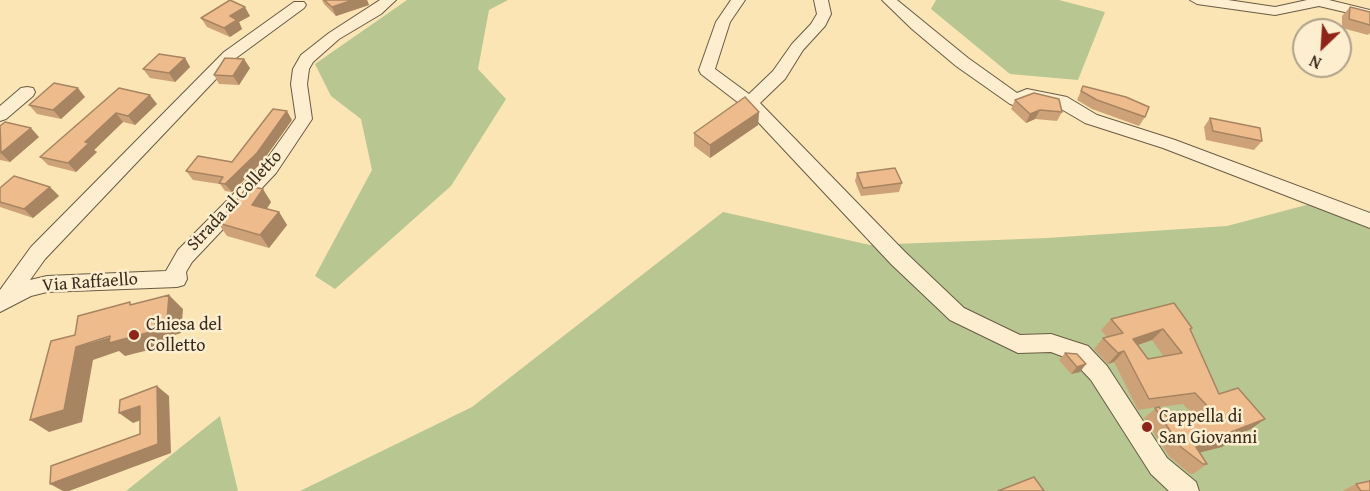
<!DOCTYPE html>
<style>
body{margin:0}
#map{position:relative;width:1370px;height:491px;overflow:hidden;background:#fbe5b5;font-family:"Gentium Book Plus",serif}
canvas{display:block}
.north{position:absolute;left:1292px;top:18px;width:60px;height:60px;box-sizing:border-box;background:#fceecf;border:2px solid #aea189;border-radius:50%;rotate:205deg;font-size:16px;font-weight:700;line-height:24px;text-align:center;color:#392d1f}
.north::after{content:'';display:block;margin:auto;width:21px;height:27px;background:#8f2418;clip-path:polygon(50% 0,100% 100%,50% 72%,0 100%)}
</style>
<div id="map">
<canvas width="1370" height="491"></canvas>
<div class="north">N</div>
</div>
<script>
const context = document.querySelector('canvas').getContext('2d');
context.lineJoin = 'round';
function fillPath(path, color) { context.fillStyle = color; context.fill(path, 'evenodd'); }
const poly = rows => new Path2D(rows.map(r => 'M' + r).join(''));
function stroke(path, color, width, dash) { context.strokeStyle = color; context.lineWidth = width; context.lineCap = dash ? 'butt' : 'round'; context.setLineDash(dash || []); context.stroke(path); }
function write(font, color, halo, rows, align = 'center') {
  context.font = font + ' "Gentium Book Plus",serif'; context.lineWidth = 5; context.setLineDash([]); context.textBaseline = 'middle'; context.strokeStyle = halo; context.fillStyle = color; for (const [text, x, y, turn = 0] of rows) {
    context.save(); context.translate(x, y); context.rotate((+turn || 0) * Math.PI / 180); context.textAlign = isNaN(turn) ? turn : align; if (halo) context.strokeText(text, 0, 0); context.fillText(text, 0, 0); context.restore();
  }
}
fillPath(poly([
 [407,0,508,0,489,10,478,69,506,99,451,186,335,289,315,276,372,170,361,119,331,96,315,64],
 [936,0,1059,0,1105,12,1078,80,1010,74,931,9],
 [1310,204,1370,229,1370,491,300,491,472,407,723,212,870,245,1047,238,1227,226],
 [220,416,238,491,126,491]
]), '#b8c692');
const minor = poly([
 [380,0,396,0,381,14,339,39,313,62,309,69,307,84,312,119,276,173,192,262,186,272,187,279,184,285,177,287,47,292,31,296,0,312,0,290,31,247,224,52,294,2,304,2,306,5,304,8,236,58,45,259,30,280,47,276,166,271,178,250,264,163,296,118,291,84,293,69,301,55,329,33,380,0],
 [731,0,745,0,730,22,715,69,749,94,773,71,792,44,811,24,817,14,814,0,828,0,831,14,825,26,803,50,785,79,760,103,905,252,964,308,1020,335,1051,334,1088,346,1107,366,1167,458,1196,482,1199,491,1169,491,1151,474,1091,380,1072,360,1051,352,1018,353,950,320,891,264,744,107,701,74,699,70,716,22,731,0],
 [882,0,897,0,968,58,1017,93,1027,89,1067,97,1097,115,1175,140,1370,213,1370,228,1163,148,1085,123,1056,106,1029,100,1016,106,1010,104,956,66,912,29,882,0],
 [1190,0,1228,0,1275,7,1307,0,1329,0,1370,10,1370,18,1319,6,1275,15,1197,4,1190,0],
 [27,87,33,88,35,92,33,96,6,119,0,121,0,106,21,88,27,87]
]);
stroke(minor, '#6a5b44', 2);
fillPath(minor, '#fceecf');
fillPath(poly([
 [322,0,367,0,369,5,336,16,324,4],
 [1350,7,1370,12,1370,33,1368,35,1342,28,1342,16],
 [250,16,239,22,242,29,230,37,207,27,201,18],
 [185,58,190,67,175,82,150,78,143,69],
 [250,68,239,85,219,84,214,75],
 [1083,86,1145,117,1139,126,1092,109,1077,100],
 [119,88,157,104,135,125,123,122,94,150,97,152,76,172,48,165,40,157],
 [85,97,61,119,37,114,29,105],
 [1015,100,1062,112,1057,121,1035,119,1026,123,1011,109],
 [759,112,758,125,710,158,694,146,694,133],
 [1210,118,1262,141,1254,150,1206,140,1204,127],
 [292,120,262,162,232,192,225,191,220,184,193,180,186,171,232,162],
 [0,126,39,137,10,162,0,160],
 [857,173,902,183,899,192,861,196,855,181],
 [50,187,59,196,33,218,0,207,0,188],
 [271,202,267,209,279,212,287,225,269,248,227,236,218,223],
 [1111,319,1190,330,1219,394,1251,429,1234,435,1222,447,1200,452,1207,464,1193,474,1190,474,1169,456,1144,418,1157,407,1138,410,1114,362,1108,364,1094,349,1103,338,1107,337,1101,330],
 [1152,340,1164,357,1148,359,1138,345],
 [1183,404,1196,418,1172,423,1159,407],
 [1065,353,1077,354,1080,372,1071,374,1059,360],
 [1356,484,1370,491,1342,491]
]), '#cda278');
fillPath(poly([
 [353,0,367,0,369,5,336,16,332,7],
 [245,7,250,16,239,22,242,29,230,37,224,28,230,16],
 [185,58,190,67,175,82,169,73],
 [244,59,250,68,239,85,233,76],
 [78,88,85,97,61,119,53,110],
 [150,95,157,104,135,125,128,116],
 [1040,110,1035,119,1026,123,1030,114],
 [287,111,292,120,262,162,232,192,225,184],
 [759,112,758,125,710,158,710,145],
 [116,113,123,122,94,150,97,152,76,172,68,163,85,142],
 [31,128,39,137,10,162,1,153],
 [50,187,59,196,33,218,24,209],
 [263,189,271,202,260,218,252,205],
 [279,212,287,225,269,248,260,235],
 [169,295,183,309,181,333,169,337,168,345,125,356,119,351,93,360,82,422,49,432,30,420,76,347,155,324],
 [1163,329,1152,340,1123,350,1133,339],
 [1124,351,1114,362,1108,364,1118,353],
 [1086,364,1080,372,1071,374,1077,367],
 [157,386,169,396,171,453,69,491,63,491,50,484,158,444],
 [140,406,152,416,133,423,119,413],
 [1265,419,1251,429,1217,442,1231,432],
 [1236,437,1222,447,1190,455,1196,447]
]), '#a78462');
const building = poly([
 [230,0,245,7,230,16,237,20,224,28,201,18,230,0],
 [324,0,353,0,332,7,324,0],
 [1350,7,1370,12,1370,25,1349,19,1350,7],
 [159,54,185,58,169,73,143,69,159,54],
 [225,58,244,59,233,76,214,75,225,58],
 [54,83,78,88,53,110,29,105,54,83],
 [1083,86,1126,97,1149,107,1145,117,1097,100,1081,91,1083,86],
 [119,88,150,95,128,116,116,113,85,142,89,143,68,163,40,157,119,88],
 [1034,93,1059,99,1062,112,1040,110,1030,114,1015,100,1034,93],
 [745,97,759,112,710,145,694,133,745,97],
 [273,109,287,111,257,153,225,184,219,183,223,177,186,171,198,156,232,162,273,109],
 [1210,118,1260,128,1262,141,1213,131,1210,118],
 [5,122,31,128,1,153,0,126,5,122],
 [895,168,902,183,863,188,857,173,895,168],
 [14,176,50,187,24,209,0,202,0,188,14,176],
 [248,186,263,189,252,205,279,212,260,235,218,223,248,186],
 [169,295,167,320,155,324,154,331,109,343,110,336,76,347,64,410,30,420,51,341,75,335,78,316,130,302,130,305,169,295],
 [1174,303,1192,328,1190,329,1219,394,1238,388,1265,419,1231,432,1236,437,1196,447,1207,464,1203,464,1181,447,1155,408,1159,407,1172,423,1215,414,1195,393,1149,399,1124,351,1118,353,1103,338,1123,333,1111,319,1174,303],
 [1163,329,1182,353,1148,359,1133,339,1163,329],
 [1065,353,1077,354,1086,364,1077,367,1065,353],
 [157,386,158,444,50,484,51,466,140,434,140,406,119,413,120,400,157,386],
 [1034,477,1044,491,998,491,1034,477],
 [1370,481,1370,491,1361,491,1356,484,1370,481]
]);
fillPath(building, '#eebc8c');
stroke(building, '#a78462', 1.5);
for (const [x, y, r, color] of [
 [134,335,6,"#8f2418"],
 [1147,427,6,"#8f2418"]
]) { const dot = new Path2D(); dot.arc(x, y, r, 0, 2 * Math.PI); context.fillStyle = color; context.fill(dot); stroke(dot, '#fceecf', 2); }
write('18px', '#392d1f', '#fceecf', [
 ["Strada al Colletto",235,201,-47],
 ["Via Raffaello",90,283,-4]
]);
write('18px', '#392d1f', '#fceecf', [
 ["Chiesa del",146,325],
 ["Colletto",146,346],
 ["Cappella di",1159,417],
 ["San Giovanni",1159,438]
], 'left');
</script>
